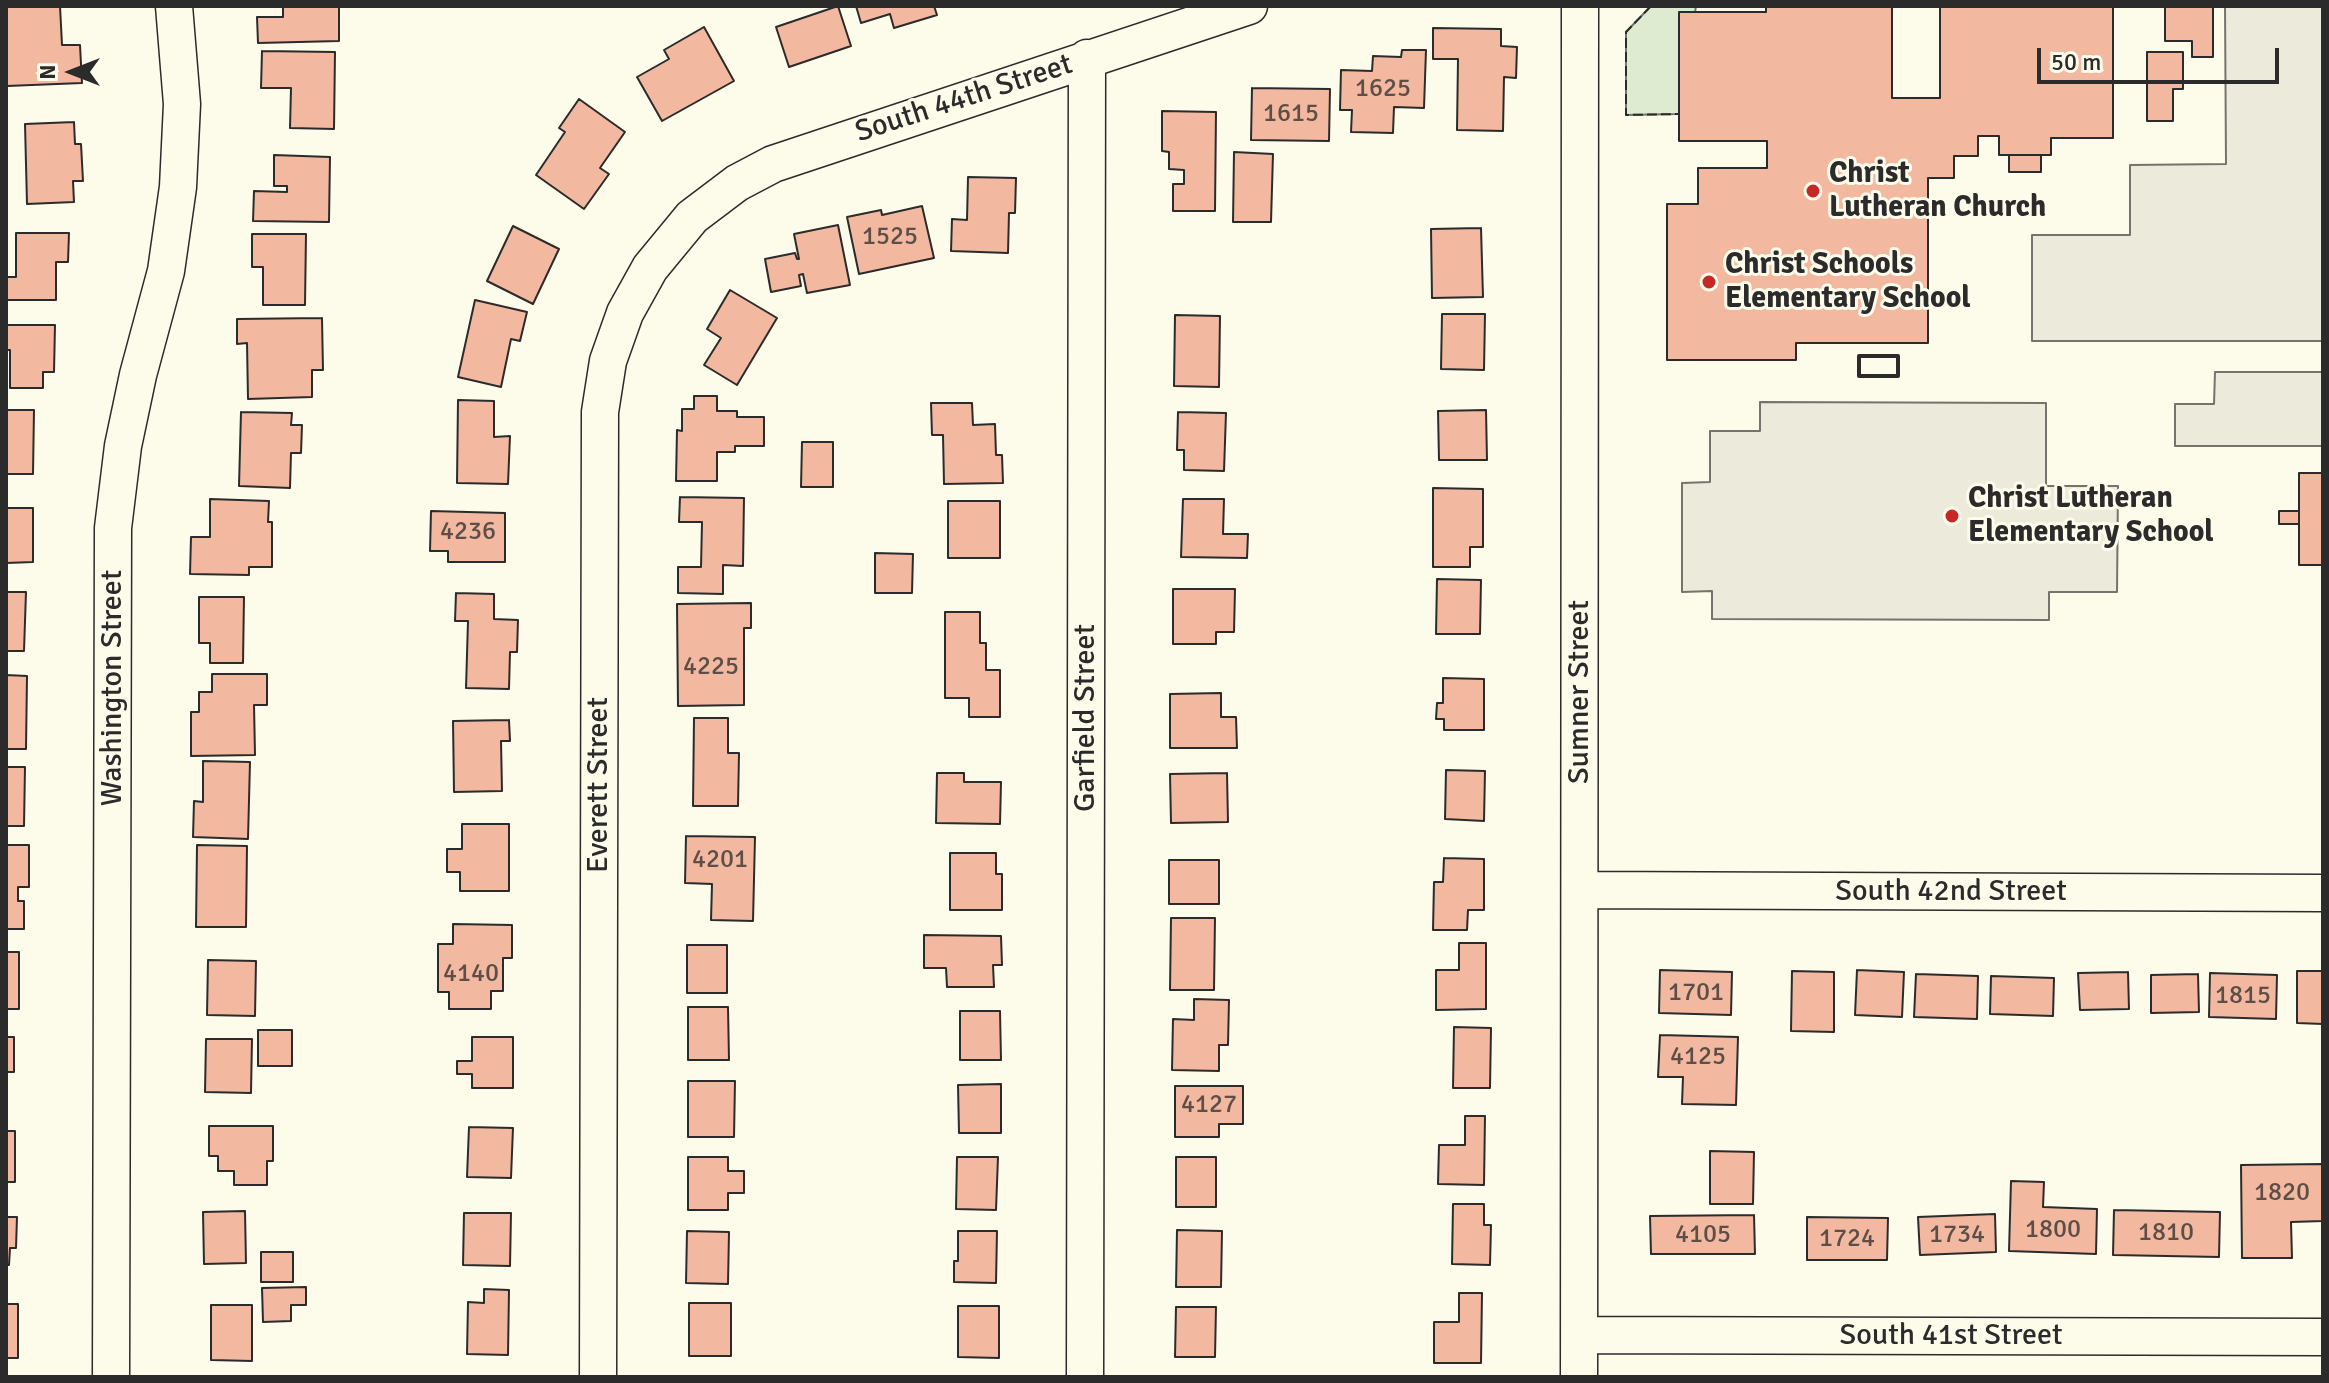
<!DOCTYPE html>
<style>
body{margin:0}
#map{position:relative;width:2329px;height:1383px;overflow:hidden;background:#fdfbea;font-family:Signika,sans-serif}
canvas{display:block}
.frame{position:absolute;inset:0;border:8px solid #2b2b2b;pointer-events:none}
.north{position:absolute;left:32px;top:32px;width:80px;height:80px;-webkit-text-stroke:6px #fdfbea;paint-order:stroke;rotate:270deg;font-size:22px;font-weight:700;line-height:32px;text-align:center;color:#2b2b2b}
.north::after{content:'';display:block;margin:auto;width:28px;height:36px;background:#2b2b2b;clip-path:polygon(50% 0,100% 100%,50% 72%,0 100%)}
.scale{position:absolute;left:2037px;top:48px;width:242px;height:36px;box-sizing:border-box;border:4px solid #2b2b2b;border-top:0;padding-left:10px;font-size:24px;line-height:28px;white-space:nowrap;color:#2b2b2b;-webkit-text-stroke:6px #fdfbea;paint-order:stroke}
</style>
<div id="map">
<canvas width="2329" height="1383"></canvas>
<div class="frame"></div>
<div class="north">N</div>
<div class="scale">50 m</div>
</div>
<script>
const context = document.querySelector('canvas').getContext('2d');
context.lineJoin = 'round';
function fillPath(path, color) { context.fillStyle = color; context.fill(path, 'evenodd'); }
const poly = rows => new Path2D(rows.map(r => 'M' + r).join(''));
function stroke(path, color, width, dash) { context.strokeStyle = color; context.lineWidth = width; context.lineCap = dash ? 'butt' : 'round'; context.setLineDash(dash || []); context.stroke(path); }
function write(font, color, halo, rows, align = 'center') {
  context.font = font + ' Signika,sans-serif'; context.lineWidth = 6; context.setLineDash([]); context.textBaseline = 'middle'; context.strokeStyle = halo; context.fillStyle = color; for (const [text, x, y, turn = 0] of rows) {
    context.save(); context.translate(x, y); context.rotate((+turn || 0) * Math.PI / 180); context.textAlign = isNaN(turn) ? turn : align; if (halo) context.strokeText(text, 0, 0); context.fillText(text, 0, 0); context.restore();
  }
}
const green = poly([
 [1651,6,1696,6,1679,114,1626,115,1626,32,1651,6]
]);
fillPath(green, '#deebd1');
stroke(green, '#74746e', 2);
const parking = poly([
 [2225,6,2323,6,2323,341,2032,341,2032,235,2130,235,2130,165,2226,164,2225,6],
 [2215,372,2323,372,2323,446,2175,446,2175,404,2214,404,2215,372],
 [1760,402,2046,403,2046,486,2118,486,2117,592,2049,592,2049,620,1712,619,1712,591,1682,592,1682,483,1710,482,1710,431,1760,431,1760,402]
]);
fillPath(parking, '#eceadb');
stroke(parking, '#74746e', 2);
const building = poly([
 [6,6,60,6,62,45,80,45,82,83,7,86,6,6],
 [283,6,339,6,339,41,258,43,257,17,283,17,283,6],
 [838,6,851,46,789,67,776,27,838,6],
 [856,6,934,6,937,15,894,28,890,14,861,23,856,6],
 [1766,6,1892,6,1892,98,1940,98,1940,6,2113,6,2113,138,2051,138,2051,155,1999,155,1999,136,1978,136,1978,156,1954,156,1954,178,1928,178,1928,343,1796,343,1796,360,1667,360,1667,204,1698,204,1698,168,1767,168,1767,141,1679,141,1679,12,1766,12,1766,6],
 [2165,6,2213,6,2213,57,2192,57,2192,41,2165,41,2165,6],
 [704,27,734,81,662,121,637,77,669,59,664,50,704,27],
 [1433,28,1501,29,1501,46,1517,47,1516,78,1504,77,1503,131,1457,130,1458,59,1433,59,1433,28],
 [1402,50,1426,50,1424,108,1394,107,1393,133,1351,132,1352,110,1340,110,1341,70,1372,71,1373,56,1401,57,1402,50],
 [262,51,335,52,334,129,290,128,291,88,261,88,262,51],
 [2147,52,2183,52,2183,89,2173,89,2173,121,2147,121,2147,52],
 [1252,88,1330,89,1329,141,1251,140,1252,88],
 [579,99,625,132,600,168,609,174,584,209,536,175,565,132,559,128,579,99],
 [1162,111,1216,112,1215,211,1173,211,1173,184,1184,184,1184,170,1169,169,1169,152,1162,151,1162,111],
 [74,122,75,144,81,144,83,181,73,181,74,202,27,204,25,124,74,122],
 [1234,152,1273,154,1271,222,1233,222,1234,152],
 [274,155,330,157,329,222,253,221,254,191,287,192,287,186,274,186,274,155],
 [2009,155,2041,155,2041,172,2009,172,2009,155],
 [968,177,1016,178,1015,213,1009,213,1008,253,951,251,952,219,967,220,968,177],
 [922,206,934,258,859,274,847,217,881,210,882,215,922,206],
 [838,225,850,285,807,293,803,274,799,275,801,286,771,292,765,259,795,253,797,259,799,259,794,234,838,225],
 [513,226,559,249,533,304,487,281,513,226],
 [1481,228,1483,297,1432,298,1431,229,1481,228],
 [16,233,69,233,68,262,56,262,56,300,6,300,6,277,16,277,16,233],
 [252,234,306,234,305,305,263,305,263,267,252,267,252,234],
 [730,290,777,318,737,385,704,365,721,338,707,329,730,290],
 [475,300,527,312,520,341,511,339,501,387,458,377,475,300],
 [1442,314,1485,314,1484,370,1441,369,1442,314],
 [1175,315,1220,316,1219,387,1174,386,1175,315],
 [322,318,323,370,312,370,312,397,248,399,247,343,237,344,237,319,322,318],
 [6,325,55,325,54,372,43,372,43,388,10,388,10,350,6,350,6,325],
 [694,396,717,396,717,411,737,411,737,417,764,417,764,446,735,446,735,452,717,452,717,481,676,481,677,430,682,431,682,409,694,409,694,396],
 [458,400,494,401,494,437,510,436,508,484,457,483,458,400],
 [931,403,972,403,973,425,995,424,996,455,1002,455,1003,483,944,484,943,435,932,435,931,403],
 [6,410,34,410,33,474,6,474,6,410],
 [1486,410,1487,460,1439,460,1438,411,1486,410],
 [241,412,292,413,291,425,302,425,301,453,291,453,290,488,239,486,241,412],
 [1178,412,1226,413,1224,471,1184,470,1184,450,1177,450,1178,412],
 [802,442,833,442,833,487,801,487,802,442],
 [2299,473,2323,473,2323,565,2299,565,2299,473],
 [1433,488,1483,489,1483,547,1470,547,1470,567,1433,567,1433,488],
 [680,497,744,498,743,566,723,565,723,594,678,593,678,567,701,567,702,522,679,522,680,497],
 [210,499,269,501,268,522,272,522,272,567,249,567,249,575,190,574,191,537,210,537,210,499],
 [1183,499,1224,499,1223,534,1248,534,1247,558,1181,557,1183,499],
 [948,501,1000,501,1000,558,948,558,948,501],
 [6,508,33,508,33,562,6,563,6,508],
 [431,511,505,513,505,562,448,562,448,551,430,551,431,511],
 [2279,511,2299,511,2299,524,2279,524,2279,511],
 [875,553,913,554,912,593,875,593,875,553],
 [1437,579,1481,580,1480,634,1436,634,1437,579],
 [1173,589,1235,589,1234,632,1216,632,1216,644,1173,644,1173,589],
 [6,592,26,592,24,651,6,651,6,592],
 [456,593,494,594,494,619,518,620,517,652,510,652,509,689,466,688,468,621,455,621,456,593],
 [199,597,244,597,243,663,210,663,210,643,199,643,199,597],
 [751,603,751,628,744,628,744,705,678,706,677,604,751,603],
 [945,612,980,612,980,643,986,643,986,670,1000,670,1000,717,969,717,969,698,945,698,945,612],
 [212,674,267,674,267,705,254,705,255,755,191,756,191,712,199,712,199,692,212,692,212,674],
 [6,675,27,676,26,749,6,749,6,675],
 [1443,678,1484,679,1484,730,1444,730,1444,719,1436,719,1437,703,1443,703,1443,678],
 [1221,693,1221,717,1236,717,1237,748,1170,748,1170,694,1221,693],
 [694,718,728,718,728,753,739,753,738,806,693,806,694,718],
 [509,720,510,741,501,741,502,791,454,792,453,721,509,720],
 [203,761,250,762,248,839,193,837,194,801,203,802,203,761],
 [6,767,25,767,24,826,6,826,6,767],
 [1446,770,1485,771,1484,821,1445,819,1446,770],
 [937,773,964,773,964,782,1001,782,1000,824,936,823,937,773],
 [1227,773,1228,822,1171,823,1170,774,1227,773],
 [462,824,509,824,509,891,460,891,460,872,447,872,447,849,462,849,462,824],
 [686,836,755,837,753,921,711,920,712,884,685,883,686,836],
 [6,845,29,845,29,887,18,887,18,901,24,901,24,929,6,929,6,845],
 [197,845,247,846,246,927,196,927,197,845],
 [950,853,996,853,996,874,1002,874,1002,910,950,910,950,853],
 [1444,858,1484,859,1484,910,1468,910,1467,930,1433,930,1434,882,1443,882,1444,858],
 [1169,860,1219,860,1219,904,1169,904,1169,860],
 [1171,918,1215,918,1214,990,1170,990,1171,918],
 [453,924,512,925,512,958,503,958,503,991,491,991,491,1009,449,1009,449,992,438,992,438,944,453,944,453,924],
 [924,935,1001,936,1002,965,993,965,994,987,947,987,946,968,924,968,924,935],
 [1459,943,1486,943,1486,1009,1436,1010,1436,970,1459,970,1459,943],
 [687,945,727,945,727,993,687,993,687,945],
 [6,952,19,952,19,1009,6,1009,6,952],
 [208,960,256,961,255,1016,207,1015,208,960],
 [1660,970,1732,972,1731,1015,1659,1013,1660,970],
 [1857,970,1904,972,1902,1017,1855,1015,1857,970],
 [1792,971,1834,972,1834,1032,1791,1031,1792,971],
 [2297,971,2323,971,2323,1024,2297,1023,2297,971],
 [2128,972,2129,1009,2080,1010,2078,973,2128,972],
 [2210,973,2277,975,2276,1019,2209,1017,2210,973],
 [1916,974,1978,976,1977,1019,1914,1017,1916,974],
 [2198,974,2199,1012,2151,1013,2151,975,2198,974],
 [1991,976,2054,978,2053,1016,1990,1014,1991,976],
 [1194,999,1229,1000,1228,1045,1219,1045,1219,1071,1172,1070,1173,1019,1194,1020,1194,999],
 [688,1007,728,1007,729,1060,688,1060,688,1007],
 [960,1011,1000,1011,1001,1060,960,1060,960,1011],
 [1454,1027,1491,1028,1490,1088,1453,1088,1454,1027],
 [258,1030,292,1030,292,1066,258,1066,258,1030],
 [1660,1035,1738,1037,1736,1105,1682,1104,1683,1077,1658,1077,1660,1035],
 [6,1037,14,1037,14,1072,6,1072,6,1037],
 [472,1037,513,1037,513,1088,472,1088,472,1074,457,1074,457,1061,472,1061,472,1037],
 [206,1039,252,1039,251,1093,205,1092,206,1039],
 [688,1081,735,1081,734,1137,688,1137,688,1081],
 [1001,1084,1001,1133,959,1133,958,1085,1001,1084],
 [1175,1086,1243,1086,1243,1124,1219,1124,1219,1137,1175,1137,1175,1086],
 [1465,1116,1485,1116,1484,1185,1438,1184,1439,1145,1465,1145,1465,1116],
 [209,1126,273,1126,273,1161,267,1161,267,1185,234,1185,234,1171,218,1171,218,1156,209,1156,209,1126],
 [469,1127,513,1128,511,1178,467,1177,469,1127],
 [6,1131,15,1131,15,1182,6,1182,6,1131],
 [1710,1151,1754,1152,1753,1204,1710,1204,1710,1151],
 [688,1157,728,1157,728,1171,744,1171,744,1193,728,1193,728,1210,688,1210,688,1157],
 [957,1157,998,1157,996,1210,956,1209,957,1157],
 [1176,1157,1216,1157,1216,1207,1176,1207,1176,1157],
 [2323,1164,2323,1221,2291,1222,2292,1258,2242,1258,2241,1165,2323,1164],
 [2011,1181,2044,1182,2043,1207,2097,1209,2096,1254,2009,1251,2011,1181],
 [1453,1204,1484,1204,1484,1225,1491,1225,1490,1265,1452,1264,1453,1204],
 [2114,1210,2220,1212,2219,1257,2113,1255,2114,1210],
 [245,1211,246,1263,204,1264,203,1212,245,1211],
 [464,1213,511,1213,510,1266,463,1265,464,1213],
 [1995,1214,1996,1252,1920,1255,1918,1217,1995,1214],
 [1754,1215,1755,1254,1651,1254,1650,1216,1754,1215],
 [6,1217,17,1217,16,1248,10,1248,9,1265,6,1265,6,1217],
 [1807,1217,1888,1218,1887,1260,1807,1260,1807,1217],
 [1177,1230,1222,1231,1221,1287,1176,1287,1177,1230],
 [687,1231,729,1232,728,1284,686,1283,687,1231],
 [958,1231,997,1231,996,1283,954,1282,954,1261,958,1261,958,1231],
 [261,1252,293,1252,293,1282,261,1282,261,1252],
 [306,1287,306,1305,291,1305,291,1321,263,1322,262,1288,306,1287],
 [484,1289,509,1290,508,1355,467,1354,468,1302,484,1303,484,1289],
 [1459,1293,1482,1293,1481,1363,1434,1363,1434,1322,1459,1322,1459,1293],
 [689,1303,731,1303,731,1356,689,1356,689,1303],
 [6,1304,18,1304,18,1358,6,1358,6,1304],
 [211,1305,252,1305,252,1361,211,1360,211,1305],
 [958,1306,999,1306,999,1358,958,1357,958,1306],
 [1176,1307,1216,1307,1215,1357,1175,1357,1176,1307]
]);
fillPath(building, '#f2b8a0');
stroke(building, '#2b2b2b', 2);
const minor = poly([
 [1580,890,2323,893],
 [1579,1335,2323,1337],
 [111,1377,113,528,123,446,138,375,166,271,178,187,182,104,174,6],
 [598,1377,600,412,608,361,625,313,650,268,692,217,737,183,773,164,1249,6],
 [1085,1377,1087,58],
 [1579,1377,1580,6]
]);
stroke(minor, '#2b2b2b', 39);
stroke(minor, '#fdfbea', 36);
stroke(poly([
 [1651,6,1626,32,1626,115,1679,114]
]), '#2b2b2b', 2, [10, 4]);
stroke(poly([
 [1859,356,1898,356,1898,376,1859,376,1859,356]
]), '#2b2b2b', 4);
for (const [x, y, r, color] of [
 [1813,191,8,"#c62828"],
 [1709,282,8,"#c62828"],
 [1952,516,8,"#c62828"]
]) { const dot = new Path2D(); dot.arc(x, y, r, 0, 2 * Math.PI); context.fillStyle = color; context.fill(dot); stroke(dot, '#fdfbea', 3); }
write('26px', '#5d4e48', null, [
 ["1625",1383,89],
 ["1615",1291,114],
 ["1525",890,237],
 ["4236",468,532],
 ["4225",711,667],
 ["4201",720,860],
 ["4140",471,974],
 ["1701",1696,993],
 ["1815",2243,996],
 ["4125",1698,1057],
 ["4127",1209,1105],
 ["1820",2282,1193],
 ["1800",2053,1230],
 ["1810",2166,1233],
 ["4105",1703,1235],
 ["1734",1957,1235],
 ["1724",1847,1239]
]);
write('30px', '#2b2b2b', '#fdfbea', [
 ["South 44th Street",964,99,-18],
 ["Washington Street",113,688,-90],
 ["Sumner Street",1580,692,-90],
 ["Garfield Street",1086,718,-90],
 ["Everett Street",599,785,-90],
 ["South 42nd Street",1951,892],
 ["South 41st Street",1951,1336]
]);
write('bold 30px', '#2b2b2b', '#fdfbea', [
 ["Christ",1829,174],
 ["Lutheran Church",1829,208],
 ["Christ Schools",1725,265],
 ["Elementary School",1725,299],
 ["Christ Lutheran",1968,499],
 ["Elementary School",1968,533]
], 'left');
</script>
